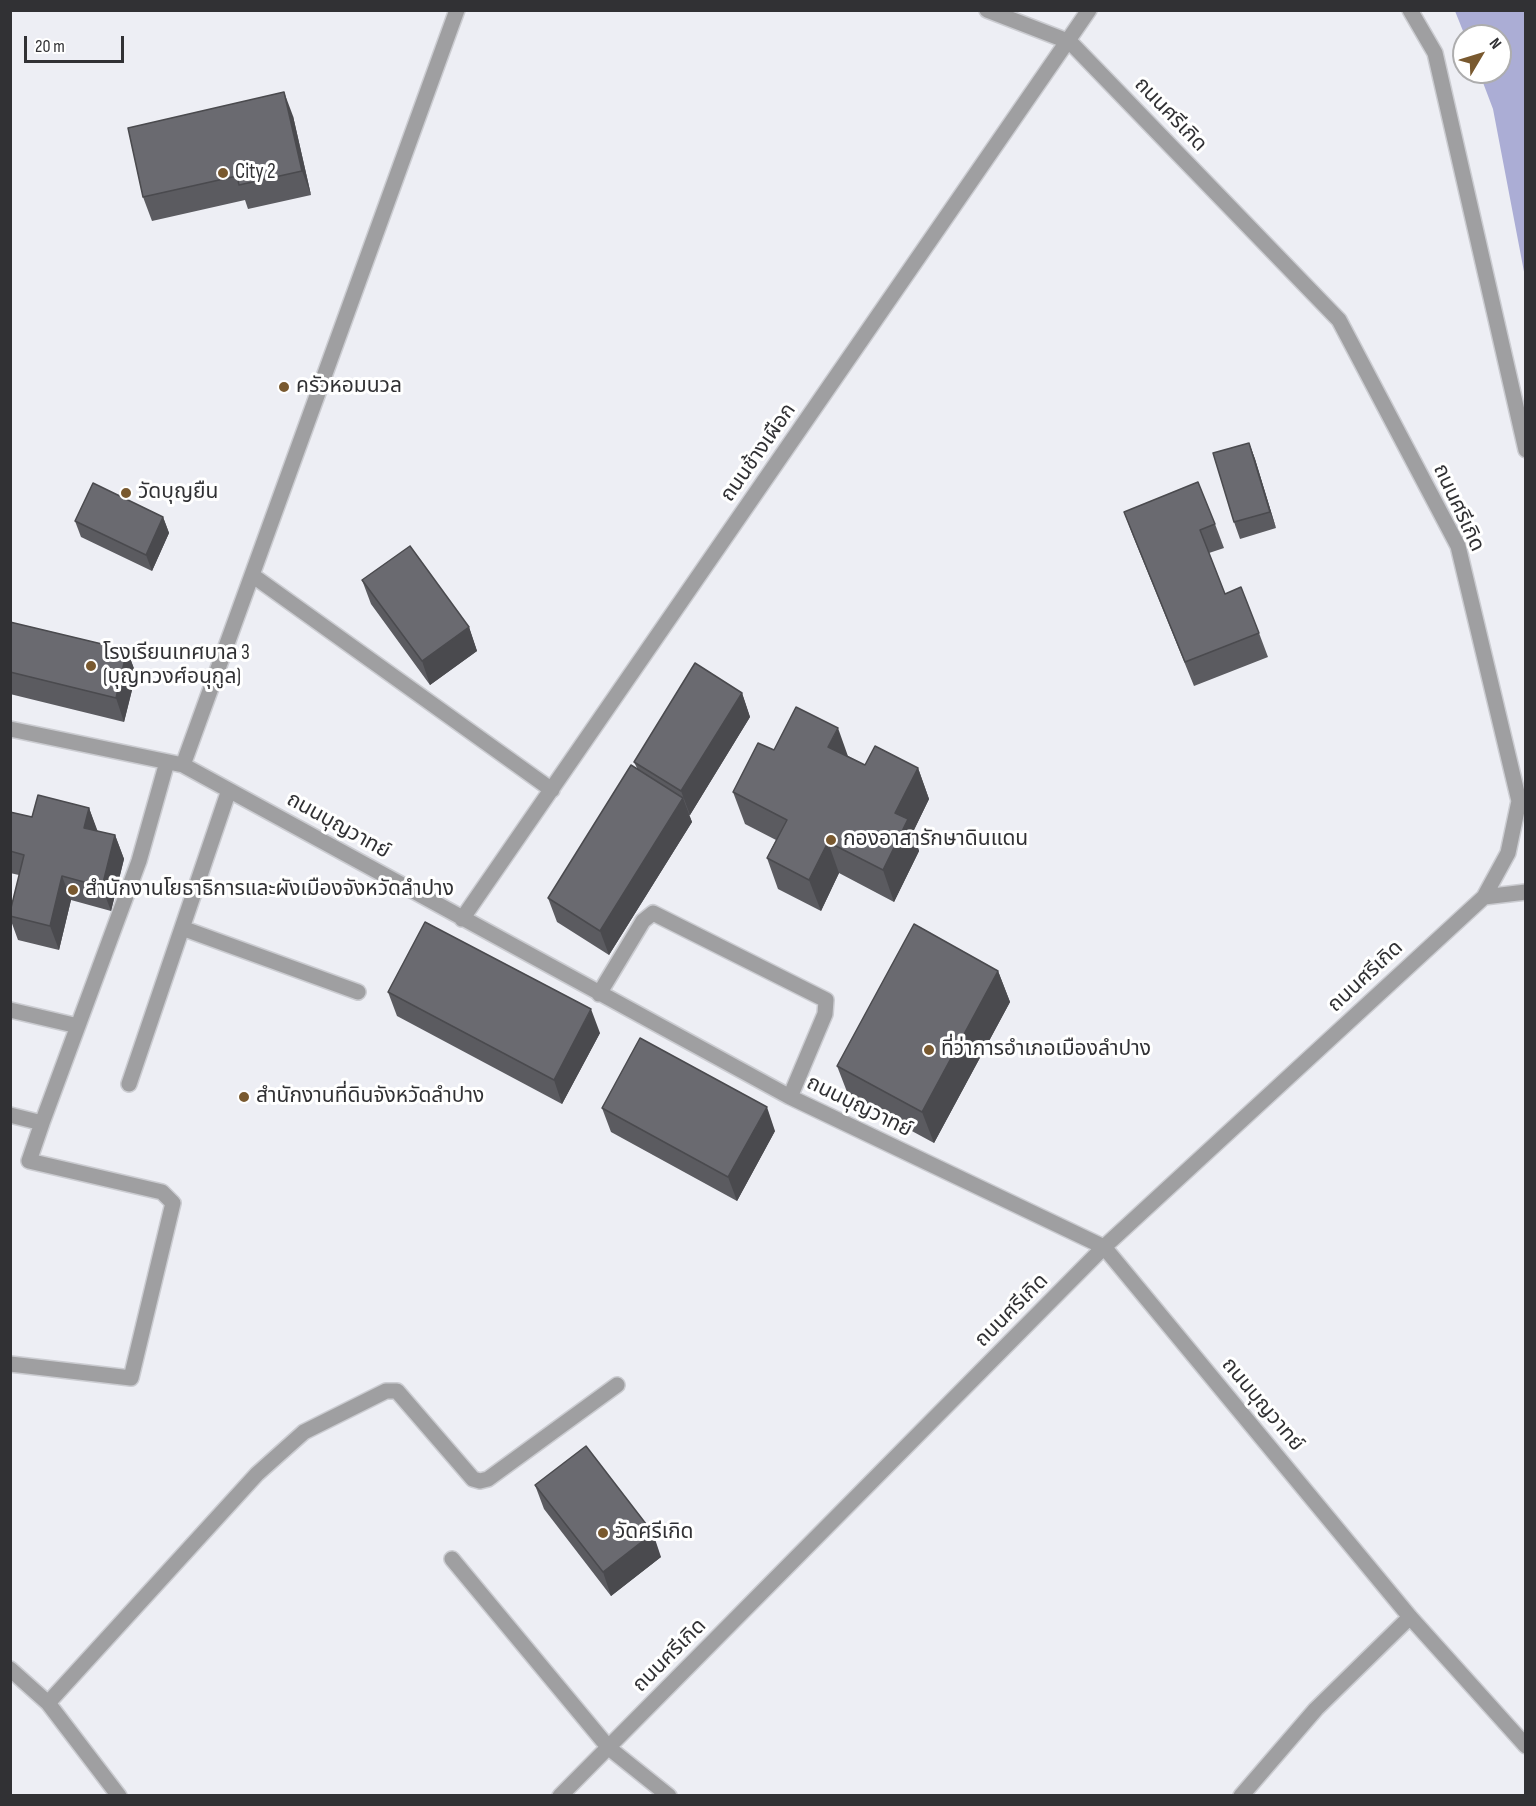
<!DOCTYPE html>
<meta charset="utf-8">
<style>
body{margin:0}
#map{position:relative;width:1536px;height:1806px;overflow:hidden;background:#edeef4;font-family:"Sofia Sans Condensed",sans-serif}
canvas{display:block}
.frame{position:absolute;inset:0;border:12px solid #313134;pointer-events:none}
.north{position:absolute;left:1452px;top:24px;width:60px;height:60px;box-sizing:border-box;background:#fff;border:2px solid #adadae;border-radius:50%;rotate:52deg;font-size:16px;font-weight:700;line-height:24px;text-align:center;color:#313134}
.north::after{content:'';display:block;margin:auto;width:21px;height:27px;background:#79592f;clip-path:polygon(50% 0,100% 100%,50% 72%,0 100%)}
.scale{position:absolute;left:24px;top:36px;width:100px;height:27px;box-sizing:border-box;border:3px solid #313134;border-top:0;padding-left:8px;font-size:18px;line-height:21px;white-space:nowrap;color:#313134;-webkit-text-stroke:4px #fff;paint-order:stroke}
</style>
<div id="map">
<canvas width="1536" height="1806"></canvas>
<div class="frame"></div>
<div class="north">N</div>
<div class="scale">20 m</div>
</div>
<script>
const context = document.querySelector('canvas').getContext('2d');
context.lineJoin = 'round';
function fillPath(path, color) { context.fillStyle = color; context.fill(path, 'evenodd'); }
const poly = rows => new Path2D(rows.map(r => 'M' + r).join(''));
function stroke(path, color, width, dash) { context.strokeStyle = color; context.lineWidth = width; context.lineCap = dash ? 'butt' : 'round'; context.setLineDash(dash || []); context.stroke(path); }
function write(font, color, halo, rows, align = 'center') {
  context.font = font + ' "Sofia Sans Condensed","Noto Sans Thai",sans-serif'; context.lineWidth = 6; context.setLineDash([]); context.textBaseline = 'middle'; context.strokeStyle = halo; context.fillStyle = color; for (const [text, x, y, turn = 0] of rows) {
    context.save(); context.translate(x, y); context.rotate((+turn || 0) * Math.PI / 180); context.textAlign = isNaN(turn) ? turn : align; if (halo) context.strokeText(text, 0, 0); context.fillText(text, 0, 0); context.restore();
  }
}
fillPath(poly([
 [1455,11,1525,11,1525,277,1493,109,1479,72,1500,72,1500,36,1465,36]
]), '#abadd5');
const minor = poly([
 [1410,10,1435,53,1526,450],
 [252,575,552,790],
 [10,729,183,765,790,1097,1104,1247,1410,1617,1526,1746],
 [183,765,457,10],
 [1484,897,1526,892],
 [462,919,1089,10],
 [182,928,358,992],
 [599,994,643,921,653,913,826,1000,825,1014,790,1097],
 [10,1010,78,1026],
 [129,1084,229,790],
 [10,1115,42,1123,139,861,167,762],
 [10,1364,131,1378,173,1203,162,1192,29,1161,42,1123],
 [452,1559,609,1748,669,1796],
 [10,1669,48,1703,119,1796],
 [48,1703,257,1474,304,1432,386,1391,397,1391,473,1479,480,1481,488,1479,617,1385],
 [560,1796,1104,1247,1484,897,1508,853,1519,801,1458,546,1339,320,1070,42,987,10],
 [1241,1796,1316,1709,1410,1617]
]);
stroke(minor, '#cbccd1', 18);
stroke(minor, '#9f9fa1', 15);
fillPath(poly([
 [293,116,311,195,248,209,245,200,152,221,143,197],
 [1249,443,1255,459,1276,528,1240,539,1234,522],
 [1124,512,1215,524,1224,548,1209,553,1225,594,1259,633,1268,657,1194,686,1133,536],
 [163,517,169,533,152,571,81,537,75,521],
 [362,580,469,627,477,651,430,685,371,604],
 [10,622,127,650,136,674,124,722,10,694],
 [742,693,750,717,690,815,689,815,692,822,609,955,557,922,548,898,637,768,634,762],
 [774,750,848,756,865,765,918,768,929,799,913,832,919,851,894,902,839,873,821,911,778,889,767,858,776,840,745,824,733,792],
 [89,808,97,831,115,835,124,859,111,911,71,900,59,950,18,940,10,918,10,912,19,875,10,873,10,812,32,817],
 [998,971,1010,1002,934,1143,849,1097,837,1066],
 [388,992,600,1033,562,1104,397,1016],
 [602,1108,775,1131,737,1201,611,1132],
 [535,1485,661,1557,611,1596,544,1509]
]), '#5b5b60');
fillPath(poly([
 [284,92,293,116,311,195,302,171],
 [1249,443,1255,459,1276,528,1270,512],
 [163,517,169,533,152,571,146,555],
 [469,627,477,651,430,685,422,661],
 [127,650,136,674,124,722,116,698],
 [742,693,750,717,690,815,681,791],
 [838,728,849,759,828,747],
 [918,768,929,799,913,832,919,851,894,902,883,870,895,813],
 [683,798,692,822,609,955,600,931],
 [89,808,98,832,84,828],
 [115,835,124,859,111,911,102,887],
 [828,842,839,873,821,911,809,880],
 [62,876,71,900,59,950,50,926],
 [998,971,1010,1002,934,1143,922,1112],
 [591,1009,600,1033,562,1104,554,1080],
 [767,1107,775,1131,737,1201,728,1177],
 [653,1533,661,1557,611,1596,603,1572]
]), '#4a4a4e');
const building = poly([
 [284,92,302,171,239,185,237,176,143,197,128,128,284,92],
 [1249,443,1270,512,1234,522,1213,453,1249,443],
 [1198,482,1215,524,1200,530,1225,594,1241,587,1259,633,1185,662,1124,512,1198,482],
 [93,483,163,517,146,555,75,521,93,483],
 [410,546,469,627,422,661,362,580,410,546],
 [10,622,127,650,116,698,10,672,10,622],
 [695,663,742,693,681,791,634,762,695,663],
 [796,707,838,728,828,747,865,765,875,746,918,768,895,813,908,819,883,870,828,842,809,880,767,858,787,820,733,792,758,743,774,750,796,707],
 [631,765,683,798,600,931,548,898,631,765],
 [38,795,89,808,84,828,115,835,102,887,62,876,50,926,10,916,10,912,24,855,10,851,10,812,32,817,38,795],
 [425,922,591,1009,554,1080,388,992,425,922],
 [914,924,998,971,922,1112,837,1066,914,924],
 [640,1038,767,1107,728,1177,602,1108,640,1038],
 [586,1446,653,1533,603,1572,535,1485,586,1446]
]);
fillPath(building, '#6a6a70');
stroke(building, '#4a4a4e', 1.5);
for (const [x, y, r, color] of [
 [223,173,6,"#79592f"],
 [284,387,6,"#79592f"],
 [126,493,6,"#79592f"],
 [91,666,6,"#79592f"],
 [831,840,6,"#79592f"],
 [73,890,6,"#79592f"],
 [929,1050,6,"#79592f"],
 [244,1097,6,"#79592f"],
 [603,1533,6,"#79592f"]
]) { const dot = new Path2D(); dot.arc(x, y, r, 0, 2 * Math.PI); context.fillStyle = color; context.fill(dot); stroke(dot, '#fff', 2); }
write('21px', '#313134', '#fff', [
 ["ถนนศรีเกิด",1170,115,46],
 ["ถนนช้างเผือก",759,453,-55],
 ["ถนนศรีเกิด",1458,508,65],
 ["ถนนบุญวาทย์",338,826,29],
 ["ถนนศรีเกิด",1366,977,-43],
 ["ถนนบุญวาทย์",859,1107,26],
 ["ถนนศรีเกิด",1012,1311,-45],
 ["ถนนบุญวาทย์",1262,1405,50],
 ["ถนนศรีเกิด",670,1656,-45]
]);
write('21px', '#313134', '#fff', [
 ["City 2",235,173],
 ["ครัวหอมนวล",296,387],
 ["วัดบุญยืน",138,493],
 ["โรงเรียนเทศบาล 3",103,654],
 ["(บุญทวงศ์อนุกูล)",103,678],
 ["กองอาสารักษาดินแดน",843,840],
 ["สำนักงานโยธาธิการและผังเมืองจังหวัดลำปาง",85,890],
 ["ที่ว่าการอำเภอเมืองลำปาง",941,1050],
 ["สำนักงานที่ดินจังหวัดลำปาง",256,1097],
 ["วัดศรีเกิด",615,1533]
], 'left');
</script>
